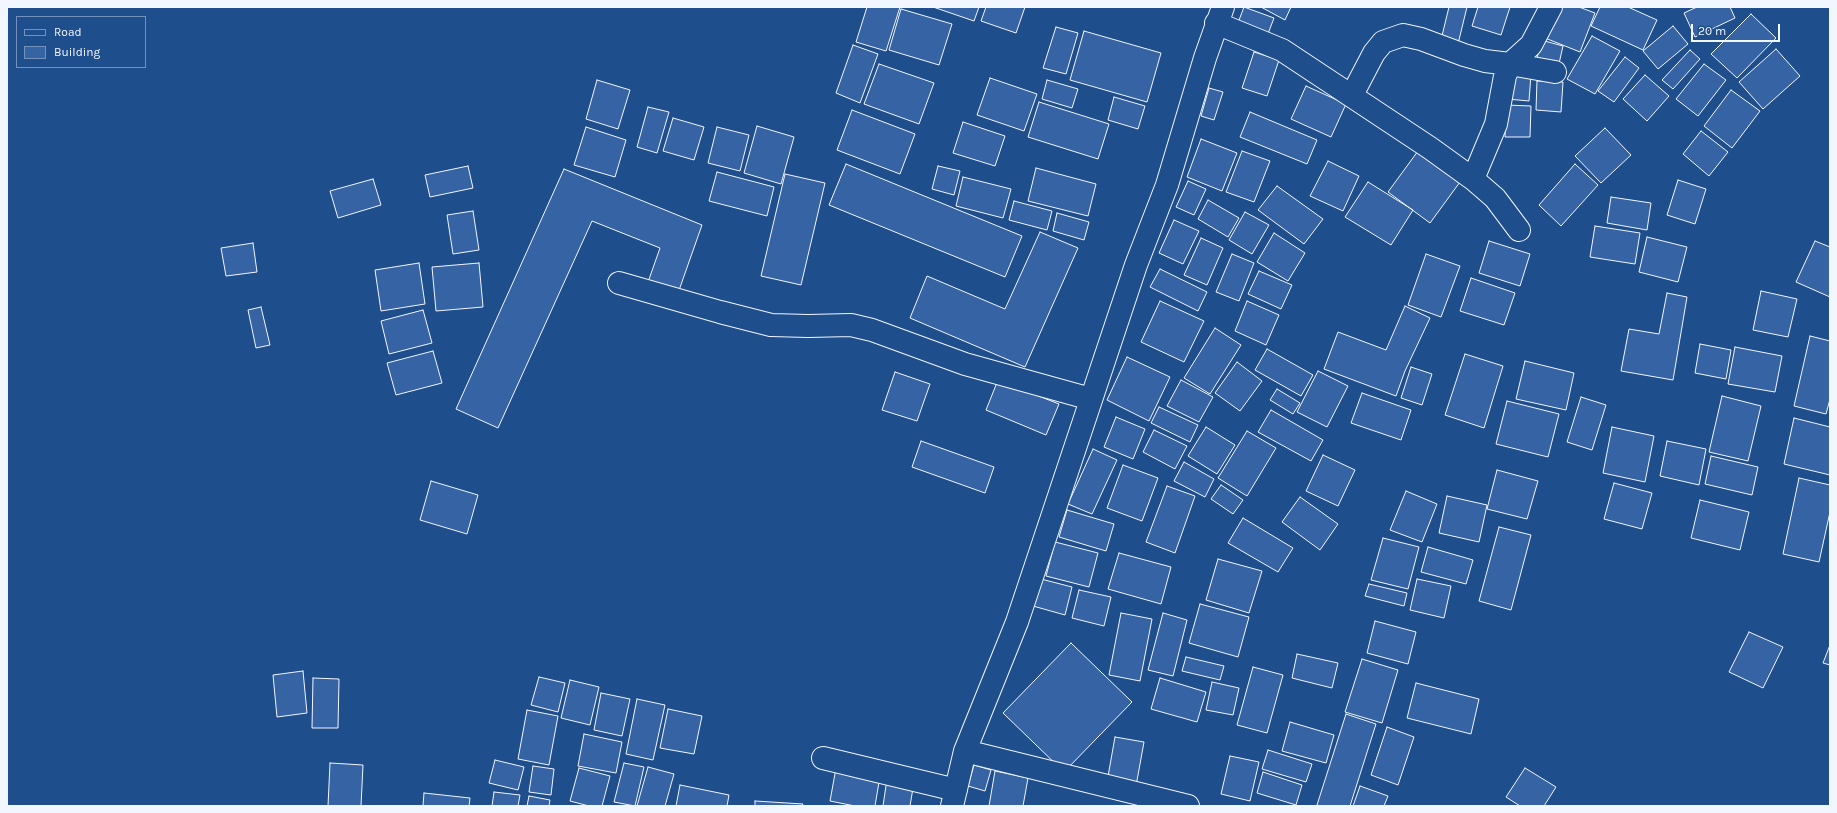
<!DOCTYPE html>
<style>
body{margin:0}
#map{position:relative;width:1837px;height:813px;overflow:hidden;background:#1f4e8c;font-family:Karla,sans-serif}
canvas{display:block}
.frame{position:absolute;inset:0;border:8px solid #f2f6ff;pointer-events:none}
.legend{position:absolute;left:16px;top:16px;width:130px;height:52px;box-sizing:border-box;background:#1f4e8c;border:1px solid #7391ba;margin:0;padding:5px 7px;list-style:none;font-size:12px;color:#f2f6ff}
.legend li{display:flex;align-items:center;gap:8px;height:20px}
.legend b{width:20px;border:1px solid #7391ba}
.scale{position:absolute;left:1691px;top:24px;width:89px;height:18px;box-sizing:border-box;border:2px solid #f2f6ff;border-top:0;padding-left:5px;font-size:12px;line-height:14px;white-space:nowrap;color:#f2f6ff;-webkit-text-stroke:3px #1f4e8c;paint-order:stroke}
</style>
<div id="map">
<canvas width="1837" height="813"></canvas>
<div class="frame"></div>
<ul class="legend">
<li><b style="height:5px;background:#1f4e8c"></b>Road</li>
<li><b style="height:11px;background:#3563a3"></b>Building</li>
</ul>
<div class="scale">20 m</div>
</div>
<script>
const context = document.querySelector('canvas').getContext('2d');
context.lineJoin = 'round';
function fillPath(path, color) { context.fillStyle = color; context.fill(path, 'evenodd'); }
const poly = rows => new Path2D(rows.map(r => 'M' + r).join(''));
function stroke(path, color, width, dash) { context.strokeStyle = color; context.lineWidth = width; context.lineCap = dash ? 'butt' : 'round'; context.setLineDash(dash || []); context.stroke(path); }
const building = poly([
 [867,7,900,7,886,51,856,42,867,7],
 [933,7,979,7,974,21,933,7],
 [986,7,1025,7,1016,33,981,21,986,7],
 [1244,7,1274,18,1266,39,1236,28,1244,7],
 [1261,7,1291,7,1285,20,1261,7],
 [1449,7,1467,7,1457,48,1440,44,1449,7],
 [1478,7,1510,7,1501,35,1472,26,1478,7],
 [1557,7,1579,7,1595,13,1580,52,1545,38,1557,7],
 [1600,7,1628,7,1657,20,1643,50,1591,26,1600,7],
 [1697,7,1730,7,1735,18,1695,37,1684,13,1697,7],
 [901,9,952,24,939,65,889,50,901,9],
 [1751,14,1776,38,1737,78,1711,54,1751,14],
 [1673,26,1688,44,1658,69,1643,51,1673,26],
 [1056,27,1078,33,1066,74,1043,68,1056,27],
 [1084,31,1161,53,1147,102,1070,80,1084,31],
 [1592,36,1620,51,1595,94,1567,79,1592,36],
 [1541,40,1563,46,1558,68,1536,63,1541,40],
 [853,45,878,54,860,103,836,93,853,45],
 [1776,49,1800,76,1763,109,1739,82,1776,49],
 [1690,50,1700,59,1673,89,1662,80,1690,50],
 [1254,52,1279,60,1267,96,1242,88,1254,52],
 [1625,57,1639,68,1614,102,1598,91,1625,57],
 [879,64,934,83,919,124,864,104,879,64],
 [1704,64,1726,80,1698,116,1676,99,1704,64],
 [1509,72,1531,74,1529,101,1507,99,1509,72],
 [1645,75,1669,96,1647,121,1623,99,1645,75],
 [990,78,1037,94,1024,131,977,115,990,78],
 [597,80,630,90,618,129,586,119,597,80],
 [1047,80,1078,89,1072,108,1042,99,1047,80],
 [1537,81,1563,82,1561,112,1536,110,1537,81],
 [1306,86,1346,104,1331,137,1291,119,1306,86],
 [1209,88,1223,92,1214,120,1201,116,1209,88],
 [1731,90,1760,111,1732,148,1704,126,1731,90],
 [1114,97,1145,106,1138,129,1108,120,1114,97],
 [1039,102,1109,124,1098,159,1028,137,1039,102],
 [1506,105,1531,106,1530,137,1505,137,1506,105],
 [648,107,669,112,657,153,637,147,648,107],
 [852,110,915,134,900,174,837,150,852,110],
 [1250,112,1317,140,1307,164,1240,137,1250,112],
 [673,118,704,127,694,160,663,151,673,118],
 [963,122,1005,136,995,166,953,153,963,122],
 [757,126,794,137,781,184,744,173,757,126],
 [586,127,626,140,615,177,574,165,586,127],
 [717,127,749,135,740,171,708,163,717,127],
 [1605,128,1631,155,1601,183,1575,156,1605,128],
 [1701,131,1728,152,1709,176,1683,154,1701,131],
 [1201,139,1237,153,1222,191,1187,177,1201,139],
 [1242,151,1270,161,1254,202,1226,192,1242,151],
 [1418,151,1460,182,1430,223,1388,192,1418,151],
 [1328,161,1359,176,1343,211,1310,196,1328,161],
 [846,164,1022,236,1005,277,829,205,846,164],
 [1575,164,1598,185,1561,226,1539,205,1575,164],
 [468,166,473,188,430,197,425,175,468,166],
 [938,166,960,171,954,195,932,189,938,166],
 [1036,168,1096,184,1088,216,1028,201,1036,168],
 [564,169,702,225,677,296,647,285,660,248,592,221,498,428,456,409,564,169],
 [717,172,774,187,767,216,709,201,717,172],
 [785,174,825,183,801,285,761,276,785,174],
 [963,177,1011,189,1003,218,956,206,963,177],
 [373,179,381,205,338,218,330,191,373,179],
 [1678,180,1706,189,1695,224,1667,215,1678,180],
 [1188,181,1206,189,1194,215,1176,207,1188,181],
 [1368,182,1413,210,1391,245,1345,217,1368,182],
 [1277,186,1323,219,1304,244,1258,210,1277,186],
 [1611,197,1651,203,1647,230,1607,223,1611,197],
 [1208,200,1239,218,1228,237,1198,219,1208,200],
 [1014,201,1052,211,1047,230,1009,220,1014,201],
 [473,211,479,250,453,254,447,215,473,211],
 [1245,212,1269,225,1252,254,1229,240,1245,212],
 [1057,213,1089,222,1084,240,1053,231,1057,213],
 [1174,220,1199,231,1183,264,1159,253,1174,220],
 [1595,226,1640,233,1635,264,1590,257,1595,226],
 [1040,232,1078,248,1025,367,910,318,927,276,1005,309,1040,232],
 [1274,233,1305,253,1288,281,1257,262,1274,233],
 [1647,237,1687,247,1678,282,1639,272,1647,237],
 [1201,238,1223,248,1207,285,1184,275,1201,238],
 [1489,241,1530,254,1520,286,1479,273,1489,241],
 [1815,241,1830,247,1830,297,1796,282,1815,241],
 [253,243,257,272,226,276,221,248,253,243],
 [1232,254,1254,263,1239,301,1216,292,1232,254],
 [1426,254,1460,266,1441,317,1408,305,1426,254],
 [419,263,425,304,381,311,375,270,419,263],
 [479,263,483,307,436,311,432,267,479,263],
 [1160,269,1207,292,1198,311,1150,287,1160,269],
 [1259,271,1292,285,1281,309,1248,294,1259,271],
 [1471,278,1515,293,1504,325,1460,311,1471,278],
 [1761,291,1797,299,1788,337,1753,330,1761,291],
 [1667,293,1687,297,1673,380,1621,371,1629,329,1659,334,1667,293],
 [1160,301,1204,321,1184,362,1141,342,1160,301],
 [1247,301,1279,315,1266,345,1235,331,1247,301],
 [1405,306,1430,318,1405,371,1396,396,1324,369,1338,332,1386,350,1405,306],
 [261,307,270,345,256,348,248,310,261,307],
 [423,310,432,343,389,354,381,321,423,310],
 [1215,328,1241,345,1210,394,1184,378,1215,328],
 [1810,336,1830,341,1830,399,1826,414,1794,406,1810,336],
 [1700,344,1731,350,1726,379,1695,373,1700,344],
 [1735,347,1782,356,1775,392,1728,384,1735,347],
 [1267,349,1313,375,1301,396,1255,370,1267,349],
 [433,351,442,383,396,395,387,363,433,351],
 [1465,354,1503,366,1484,428,1445,415,1465,354],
 [1127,357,1170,377,1149,421,1107,400,1127,357],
 [1525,361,1574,373,1566,410,1516,399,1525,361],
 [1237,362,1262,381,1240,411,1215,393,1237,362],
 [1411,367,1432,374,1422,405,1401,398,1411,367],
 [1318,371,1348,386,1327,427,1297,412,1318,371],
 [895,372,930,384,917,421,882,410,895,372],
 [998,380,1059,404,1046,435,986,410,998,380],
 [1181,380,1213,397,1199,422,1167,406,1181,380],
 [1277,389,1300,403,1293,414,1270,400,1277,389],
 [1362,393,1411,410,1401,440,1351,423,1362,393],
 [1722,396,1761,406,1748,461,1709,452,1722,396],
 [1581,397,1606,405,1592,450,1567,442,1581,397],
 [1507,401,1559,414,1548,457,1496,444,1507,401],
 [1159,407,1198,425,1190,442,1151,423,1159,407],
 [1271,410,1323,440,1311,461,1258,432,1271,410],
 [1116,417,1145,429,1133,459,1104,447,1116,417],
 [1794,418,1830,427,1830,475,1784,464,1794,418],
 [1206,427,1235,445,1217,474,1188,456,1206,427],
 [1612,427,1654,436,1645,482,1603,473,1612,427],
 [1154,430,1187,446,1175,469,1143,452,1154,430],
 [1247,431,1276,448,1247,496,1218,478,1247,431],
 [921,441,994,467,985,493,912,467,921,441],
 [1667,441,1706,449,1699,485,1660,476,1667,441],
 [1093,449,1117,460,1092,514,1068,504,1093,449],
 [1323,455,1355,470,1338,506,1306,491,1323,455],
 [1711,456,1758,467,1752,495,1705,484,1711,456],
 [1184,462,1214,479,1205,497,1174,481,1184,462],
 [1123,465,1158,478,1142,521,1107,508,1123,465],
 [1497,470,1538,481,1527,519,1487,509,1497,470],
 [1799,478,1830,485,1830,512,1819,562,1783,554,1799,478],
 [431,481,478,495,467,534,420,520,431,481],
 [1614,483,1652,493,1642,529,1604,519,1614,483],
 [1221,485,1243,500,1233,514,1211,499,1221,485],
 [1167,486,1195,496,1175,553,1146,542,1167,486],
 [1406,491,1437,504,1422,542,1390,530,1406,491],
 [1447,496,1487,505,1479,542,1439,533,1447,496],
 [1300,497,1338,524,1320,550,1282,522,1300,497],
 [1700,500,1749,512,1740,550,1691,538,1700,500],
 [1067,510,1114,524,1106,551,1059,537,1067,510],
 [1243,518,1293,548,1278,572,1228,543,1243,518],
 [1499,527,1531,535,1511,610,1479,601,1499,527],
 [1383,538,1419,547,1408,589,1371,580,1383,538],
 [1055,542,1098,553,1089,587,1046,576,1055,542],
 [1428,547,1473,560,1466,584,1421,572,1428,547],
 [1119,553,1171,567,1161,604,1108,589,1119,553],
 [1218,559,1262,571,1249,613,1206,600,1218,559],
 [1041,579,1072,587,1065,615,1033,606,1041,579],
 [1417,579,1451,586,1444,618,1410,610,1417,579],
 [1369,584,1407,593,1404,606,1365,596,1369,584],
 [1079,590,1111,597,1104,626,1072,618,1079,590],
 [1200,604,1249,617,1238,657,1189,643,1200,604],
 [1121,613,1152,619,1140,681,1109,675,1121,613],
 [1163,613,1187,620,1173,676,1148,670,1163,613],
 [1375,621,1416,632,1408,664,1367,653,1375,621],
 [1749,632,1783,647,1763,688,1729,672,1749,632],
 [1071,643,1132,702,1064,772,1003,713,1071,643],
 [1830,645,1830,665,1823,663,1830,645],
 [1297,654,1338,663,1332,688,1292,678,1297,654],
 [1186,657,1224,666,1220,680,1182,671,1186,657],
 [1362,659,1398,670,1382,723,1345,712,1362,659],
 [1253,667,1283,675,1267,733,1237,725,1253,667],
 [303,671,307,713,277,717,273,675,303,671],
 [539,677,565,683,558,712,531,705,539,677],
 [313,678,339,679,338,728,312,728,313,678],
 [1160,678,1206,692,1197,722,1151,709,1160,678],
 [570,680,599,687,590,725,561,718,570,680],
 [1212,682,1239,688,1233,715,1206,710,1212,682],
 [1416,683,1479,699,1471,734,1407,718,1416,683],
 [601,693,630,699,622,736,594,730,601,693],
 [637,699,665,705,653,760,626,754,637,699],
 [668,709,702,716,694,754,660,748,668,709],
 [527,710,558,716,549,765,518,759,527,710],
 [1346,714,1376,724,1350,806,1321,806,1317,805,1346,714],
 [1290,722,1334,735,1326,763,1282,751,1290,722],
 [1387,727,1414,737,1398,785,1371,775,1387,727],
 [584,734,622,742,616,773,578,766,584,734],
 [1115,737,1144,742,1136,786,1107,782,1115,737],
 [1268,750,1312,764,1306,782,1262,769,1268,750],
 [1230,756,1259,762,1250,801,1221,794,1230,756],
 [495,760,524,767,518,790,489,783,495,760],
 [330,763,363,765,361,806,328,806,330,763],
 [624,763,644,767,635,806,614,802,624,763],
 [974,765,991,770,985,791,968,786,974,765],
 [533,766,554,769,551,795,529,792,533,766],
 [648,767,674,774,665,806,637,806,648,767],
 [579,768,610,776,602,806,589,806,570,801,579,768],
 [836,768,880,776,875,806,855,806,830,801,836,768],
 [1525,768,1556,787,1544,806,1520,806,1506,797,1525,768],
 [995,771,1028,778,1023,806,989,806,995,771],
 [1263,772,1302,785,1296,805,1257,793,1263,772],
 [887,779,914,782,910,806,883,806,887,779],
 [680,785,729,795,727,806,676,806,680,785],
 [1360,786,1388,796,1384,806,1353,806,1360,786],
 [494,792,520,795,518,806,492,806,494,792],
 [424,793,470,798,469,806,423,806,424,793],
 [529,796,550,800,549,806,527,806,529,796],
 [755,801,803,804,802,806,755,806,755,801]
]);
fillPath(building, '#3563a3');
stroke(building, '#f2f6ff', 1);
const minor = poly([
 [1216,23,1282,50,1430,148,1473,179,1496,124,1505,76,1510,64,1555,72],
 [1352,95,1374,53,1383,42,1403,35,1421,39,1464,55,1485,61,1510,64,1531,45,1551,7],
 [1473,179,1495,198,1519,230],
 [619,283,720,312,771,325,808,326,851,325,872,330,965,364,1091,399],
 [965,751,1188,806],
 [823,758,956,790],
 [952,806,965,751,1017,622,1136,265,1167,185,1205,58,1223,7]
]);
stroke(minor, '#f2f6ff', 24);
stroke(minor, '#1f4e8c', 22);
</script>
